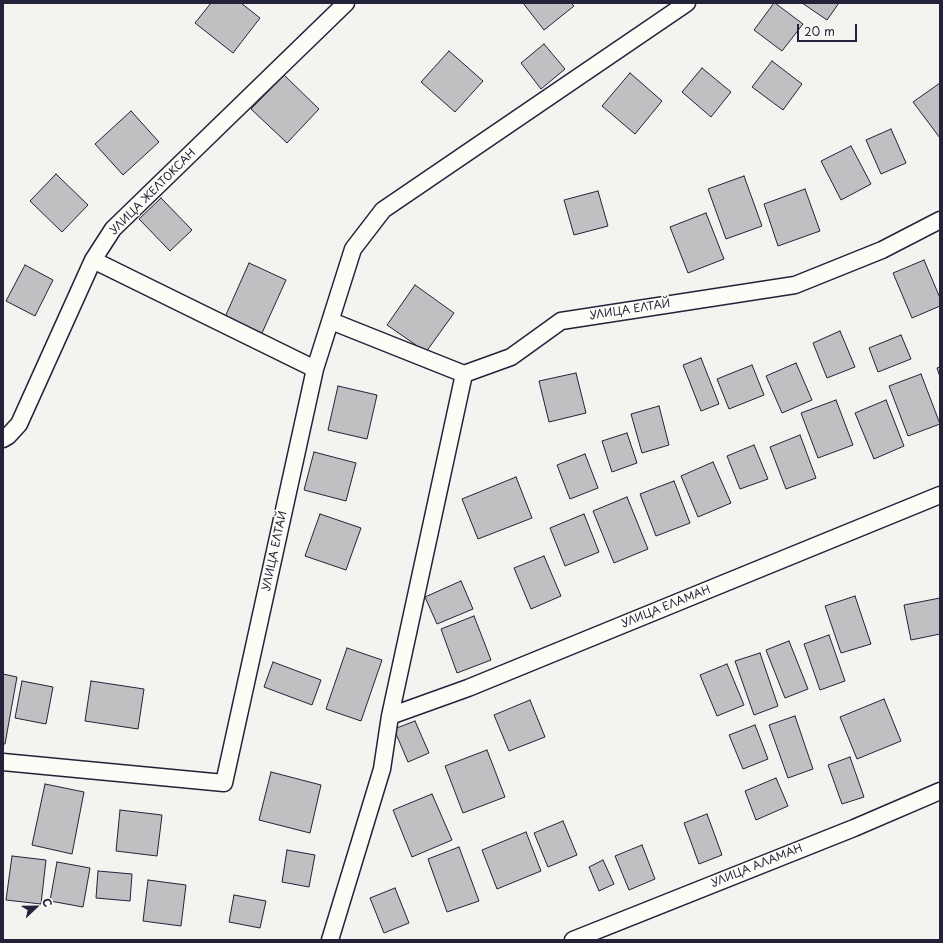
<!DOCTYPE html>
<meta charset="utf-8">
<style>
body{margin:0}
#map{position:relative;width:943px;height:943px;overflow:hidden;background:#f4f3ef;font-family:"Playpen Sans",sans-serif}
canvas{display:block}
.frame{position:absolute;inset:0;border:4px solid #22223b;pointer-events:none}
.north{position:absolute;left:16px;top:887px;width:40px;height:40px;-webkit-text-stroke:3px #fdfcf7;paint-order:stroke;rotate:68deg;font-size:11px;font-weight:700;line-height:16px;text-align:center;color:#22223b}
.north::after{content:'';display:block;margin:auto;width:14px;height:18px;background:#22223b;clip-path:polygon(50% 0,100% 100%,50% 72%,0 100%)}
.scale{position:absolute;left:797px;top:24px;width:60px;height:18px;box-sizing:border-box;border:2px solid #22223b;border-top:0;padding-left:5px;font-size:12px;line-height:14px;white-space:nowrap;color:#22223b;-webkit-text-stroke:3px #fdfcf7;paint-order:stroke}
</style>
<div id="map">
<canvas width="943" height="943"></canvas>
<div class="frame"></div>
<div class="north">С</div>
<div class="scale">20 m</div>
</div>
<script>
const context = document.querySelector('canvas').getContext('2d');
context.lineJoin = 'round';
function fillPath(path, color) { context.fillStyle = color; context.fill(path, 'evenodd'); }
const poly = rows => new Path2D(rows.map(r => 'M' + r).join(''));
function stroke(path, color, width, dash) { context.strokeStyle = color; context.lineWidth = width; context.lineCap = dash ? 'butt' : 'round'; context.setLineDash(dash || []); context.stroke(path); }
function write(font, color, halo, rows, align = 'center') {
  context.font = font + ' "Playpen Sans",sans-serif'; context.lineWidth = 3; context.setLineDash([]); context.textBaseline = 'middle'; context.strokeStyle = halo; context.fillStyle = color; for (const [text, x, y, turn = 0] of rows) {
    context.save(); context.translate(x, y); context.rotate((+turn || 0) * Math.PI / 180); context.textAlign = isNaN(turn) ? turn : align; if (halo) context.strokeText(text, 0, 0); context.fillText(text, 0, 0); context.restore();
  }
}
const building = poly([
 [211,3,241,3,260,18,233,53,195,23,211,3],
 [523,3,571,3,574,6,544,30,523,3],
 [774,3,775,3,803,24,782,51,754,30,774,3],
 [802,3,839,3,827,20,802,3],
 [544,44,565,69,541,89,521,63,544,44],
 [449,51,483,81,455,112,421,82,449,51],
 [772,61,802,84,783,110,752,87,772,61],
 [702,68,731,92,711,117,682,92,702,68],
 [630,73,662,101,635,134,602,106,630,73],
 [284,75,319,109,287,143,251,109,284,75],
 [940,83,940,138,913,102,940,83],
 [131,111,159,142,123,175,95,144,131,111],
 [891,129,906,163,881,174,866,140,891,129],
 [851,146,871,184,841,200,821,161,851,146],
 [56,174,88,205,62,232,30,201,56,174],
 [744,176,762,226,726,239,708,189,744,176],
 [805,189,820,231,778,246,764,204,805,189],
 [598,191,608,226,574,235,564,200,598,191],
 [161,198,192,230,170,251,139,219,161,198],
 [706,213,724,259,688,273,670,227,706,213],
 [924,260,940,298,940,306,912,318,893,273,924,260],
 [249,263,286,280,262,333,225,317,249,263],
 [25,265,53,280,35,316,6,301,25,265],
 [415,285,454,313,426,352,387,325,415,285],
 [840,331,855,367,827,378,813,343,840,331],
 [901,335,911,359,878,372,869,348,901,335],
 [701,358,719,404,701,411,683,365,701,358],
 [796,363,812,400,782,413,766,376,796,363],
 [752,365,764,395,729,409,717,379,752,365],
 [940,367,940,377,937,368,940,367],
 [576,373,586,413,549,422,539,381,576,373],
 [921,374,940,424,908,436,889,386,921,374],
 [338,386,377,395,367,439,328,430,338,386],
 [836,400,853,445,818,458,801,413,836,400],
 [886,400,904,446,874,459,855,413,886,400],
 [659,406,669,445,642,453,631,414,659,406],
 [627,433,637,463,612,472,602,441,627,433],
 [800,435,816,478,786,489,770,447,800,435],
 [754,445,768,479,740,489,727,456,754,445],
 [314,452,356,463,346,501,304,490,314,452],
 [585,454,598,488,570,499,557,465,585,454],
 [713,462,731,503,698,517,681,476,713,462],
 [516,477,532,518,478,539,462,499,516,477],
 [674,481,690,523,656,536,640,494,674,481],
 [627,497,648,549,614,563,593,511,627,497],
 [320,514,361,528,346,570,305,556,320,514],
 [584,514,599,552,565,566,550,528,584,514],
 [544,556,561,596,531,609,514,568,544,556],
 [461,581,473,609,437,624,425,597,461,581],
 [855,596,871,644,841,653,825,606,855,596],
 [940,598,940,634,911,640,904,605,940,598],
 [474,616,491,660,457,673,441,629,474,616],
 [829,635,845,681,820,690,804,644,829,635],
 [789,641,808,689,785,698,766,650,789,641],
 [347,648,382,660,361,721,326,709,347,648],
 [760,653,778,706,754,715,735,661,760,653],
 [273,662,321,680,312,705,264,687,273,662],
 [727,664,744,705,717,716,700,675,727,664],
 [3,674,17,677,5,744,3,744,3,674],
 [22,681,53,687,46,724,15,718,22,681],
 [91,681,144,689,138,729,85,721,91,681],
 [884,699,901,741,857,759,840,717,884,699],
 [530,700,545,737,509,751,494,715,530,700],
 [795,716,813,769,788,778,769,725,795,716],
 [415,721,429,753,408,762,394,729,415,721],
 [755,725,768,759,743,769,729,735,755,725],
 [487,750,505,797,463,813,445,766,487,750],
 [850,757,864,797,842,804,828,765,850,757],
 [271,772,321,785,310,833,259,820,271,772],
 [776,778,788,806,756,820,745,791,776,778],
 [45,784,84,792,72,854,32,845,45,784],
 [432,794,452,840,412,857,393,810,432,794],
 [120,810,162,815,157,856,116,851,120,810],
 [707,814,722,855,699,864,684,823,707,814],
 [563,821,577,855,548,867,534,833,563,821],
 [526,832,541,871,497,889,482,850,526,832],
 [642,845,655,879,629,890,615,856,642,845],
 [459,847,479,901,447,912,428,859,459,847],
 [287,850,315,855,309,887,282,882,287,850],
 [12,856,46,860,41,904,6,900,12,856],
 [603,860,614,884,599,891,589,867,603,860],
 [57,862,90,868,83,907,50,901,57,862],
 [98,871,132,874,130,901,96,898,98,871],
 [148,880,186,885,181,926,143,921,148,880],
 [395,888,409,923,384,933,370,898,395,888],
 [234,895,266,901,260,928,229,922,234,895]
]);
fillPath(building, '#c0bfc2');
stroke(building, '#22223b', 1);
const minor = poly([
 [93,260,315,369],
 [331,321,464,374,511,357,561,321,795,285,882,250,940,220],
 [3,439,8,436,19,424,93,260,113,229,346,3],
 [390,716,468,688,940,495],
 [3,762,224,783,315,369,353,249,383,210,687,3],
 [330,940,382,769,390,716,464,374],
 [573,940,854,828,940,791]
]);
stroke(minor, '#22223b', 19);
stroke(minor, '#fdfcf7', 16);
write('11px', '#22223b', '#fdfcf7', [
 ["УЛИЦА ЖЕЛТОКСАН",153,192,-45],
 ["УЛИЦА ЕЛТАЙ",630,310,-9],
 ["УЛИЦА ЕЛТАЙ",275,551,-78],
 ["УЛИЦА ЕЛАМАН",666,607,-22],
 ["УЛИЦА АЛАМАН",757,866,-22]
]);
</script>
